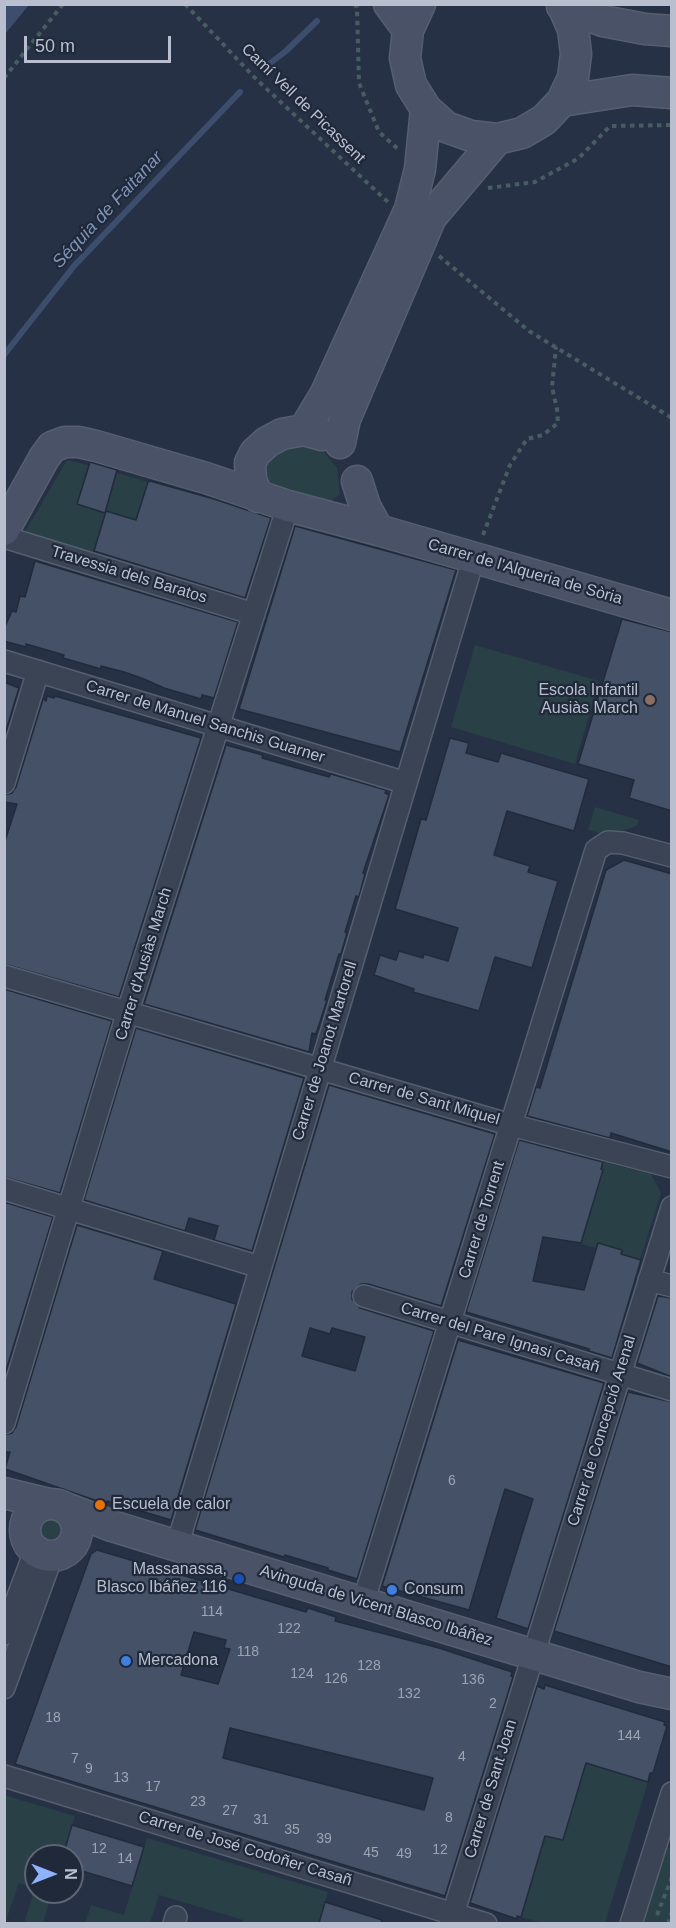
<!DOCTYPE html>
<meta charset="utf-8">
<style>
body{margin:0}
#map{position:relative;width:676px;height:1928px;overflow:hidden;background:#263145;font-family:Arial,sans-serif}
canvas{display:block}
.frame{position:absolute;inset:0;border:6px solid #b9bfce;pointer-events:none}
.north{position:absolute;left:24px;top:1844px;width:60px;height:60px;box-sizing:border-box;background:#1f293a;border:2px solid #5d6575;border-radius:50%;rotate:90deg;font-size:16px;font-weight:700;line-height:24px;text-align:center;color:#b9bfce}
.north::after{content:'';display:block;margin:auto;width:21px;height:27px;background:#8fb2fc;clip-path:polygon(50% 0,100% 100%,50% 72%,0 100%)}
.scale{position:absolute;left:24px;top:36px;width:147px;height:27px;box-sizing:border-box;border:3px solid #b9bfce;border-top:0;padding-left:8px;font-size:18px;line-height:21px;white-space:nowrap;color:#b9bfce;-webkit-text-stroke:4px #1f293a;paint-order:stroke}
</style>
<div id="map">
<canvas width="676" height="1928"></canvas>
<div class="frame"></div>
<div class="north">N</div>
<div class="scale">50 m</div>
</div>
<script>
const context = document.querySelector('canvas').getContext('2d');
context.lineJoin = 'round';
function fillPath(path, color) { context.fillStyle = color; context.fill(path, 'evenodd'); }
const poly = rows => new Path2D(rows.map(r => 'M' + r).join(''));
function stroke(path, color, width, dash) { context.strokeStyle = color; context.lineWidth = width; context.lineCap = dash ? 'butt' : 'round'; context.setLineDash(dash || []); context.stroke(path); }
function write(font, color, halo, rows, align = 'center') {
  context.font = font + ' Arial,sans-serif'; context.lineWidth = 4.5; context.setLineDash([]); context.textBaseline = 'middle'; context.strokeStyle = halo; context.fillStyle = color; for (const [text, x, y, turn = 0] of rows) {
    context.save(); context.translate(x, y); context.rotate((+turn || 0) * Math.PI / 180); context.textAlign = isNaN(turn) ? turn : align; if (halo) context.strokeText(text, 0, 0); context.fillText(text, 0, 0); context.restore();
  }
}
fillPath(poly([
 [299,444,316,448,325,453,337,468,340,494,329,503,266,483,264,463,275,451],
 [67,460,88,465,77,504,106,513,94,552,24,534],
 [117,473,148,482,136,520,106,511],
 [475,645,599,681,575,764,451,727],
 [595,807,639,820,636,826,610,836,588,830],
 [603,1162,651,1174,661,1193,640,1260,578,1243],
 '34 1531a17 17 0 1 1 34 0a17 17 0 1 1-34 0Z',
 [586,1763,648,1782,605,1923,543,1923,521,1917,545,1836],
 [4,1795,75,1816,62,1856,36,1856,36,1892,52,1893,43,1923,24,1923,35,1888,19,1883,5,1923],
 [147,1838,328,1892,319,1923,243,1923,243,1920,159,1895,150,1923,85,1924,91,1905,124,1915],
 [665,1846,671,1848,671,1923,640,1924]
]), '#284046');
fillPath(poly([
 [5,4,29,5,5,34,4,5]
]), '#3c4d6e');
stroke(poly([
 [264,68,286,51,317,21],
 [4,355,74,266,240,92]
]), '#3c4d6e', 6);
const building = poly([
 [90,462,117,470,105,513,77,504,90,462],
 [150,481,214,499,271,518,245,598,94,551,106,511,136,520,148,482,150,481],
 [295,526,456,570,400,752,239,709,295,526],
 [35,561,238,622,214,698,202,695,201,699,164,688,144,679,124,672,101,666,101,669,63,658,64,655,26,644,26,647,4,641,4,629,12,611,16,612,20,596,25,597,35,561],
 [622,619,672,632,672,811,629,798,634,780,578,764,622,619],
 [4,682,19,688,4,737,4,682],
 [47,696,54,698,55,696,201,738,119,997,4,964,4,844,17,804,4,802,4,795,12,793,16,787,43,699,46,701,47,696],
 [450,738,469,743,466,753,498,762,501,753,589,779,574,831,507,811,494,855,530,866,528,872,558,881,532,968,495,957,479,1011,413,992,414,989,374,975,380,955,396,960,399,951,423,958,424,954,448,961,458,928,395,909,421,819,426,820,450,738],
 [226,745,263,755,262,758,329,777,331,774,386,790,385,793,389,795,363,873,365,874,359,897,356,896,345,932,347,933,341,954,339,954,325,1000,327,1000,316,1034,312,1033,309,1052,144,1004,226,745],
 [624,860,672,874,672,1152,611,1133,610,1138,527,1116,536,1087,540,1088,606,870,624,860],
 [4,989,112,1021,60,1193,4,1177,4,989],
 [136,1028,304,1078,252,1251,214,1240,218,1226,189,1218,185,1231,84,1200,136,1028],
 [329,1085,495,1134,441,1306,368,1284,361,1284,352,1292,352,1299,360,1308,434,1331,357,1579,328,1570,328,1568,285,1555,284,1557,195,1530,329,1085],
 [310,1328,330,1334,332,1328,365,1337,355,1371,302,1356,310,1328],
 [519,1140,603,1162,601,1169,603,1170,581,1243,543,1237,533,1281,584,1290,598,1243,622,1250,621,1254,641,1260,612,1358,589,1351,589,1349,466,1312,519,1140],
 [4,1202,53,1217,4,1377,4,1202],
 [77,1225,163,1251,154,1279,236,1304,171,1520,107,1501,106,1504,5,1469,10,1452,4,1452,4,1435,12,1433,16,1427,77,1225],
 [658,1296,672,1298,672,1377,637,1363,658,1296],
 [458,1340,604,1383,528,1629,496,1618,533,1499,505,1489,469,1610,382,1586,458,1340],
 [628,1392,672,1402,672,1667,554,1631,628,1392],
 [97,1550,306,1612,308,1608,336,1617,335,1621,439,1648,512,1672,511,1676,513,1677,445,1896,15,1764,91,1554,97,1550],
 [194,1632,226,1640,224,1648,230,1649,218,1684,181,1675,194,1632],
 [230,1728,433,1778,424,1810,223,1758,230,1728],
 [545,1685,665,1722,664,1725,667,1726,653,1773,650,1773,648,1782,586,1763,563,1840,545,1836,521,1917,517,1916,517,1919,470,1903,537,1686,544,1689,545,1685],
 [72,1825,144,1847,132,1886,72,1868,72,1856,63,1856,72,1825],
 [325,1902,382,1920,381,1923,319,1923,325,1902]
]);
fillPath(building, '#455167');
stroke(building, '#212b3c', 1.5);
const street = poly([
 [4,537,254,614],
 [4,661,406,783],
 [4,783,38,671],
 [4,976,511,1125,672,1167],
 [4,1189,260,1267],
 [649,1280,672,1286],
 [364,1296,672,1390],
 [4,1423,128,1011,288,506],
 [177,1546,474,557],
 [363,1603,596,850,608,842,623,843,672,856],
 [4,1634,35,1551],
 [4,1688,52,1556],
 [4,1776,486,1924],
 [174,1924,176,1917],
 [450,1924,672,1207],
 [631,1924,672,1793]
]);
const secondary = poly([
 [389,4,408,30],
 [420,4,408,30,405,58,411,85,426,109,446,127,471,136,497,139,522,133,544,120,562,101,573,78,576,54,573,29,562,4],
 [562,6,603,21,645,29,672,31],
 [562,101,632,90,672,93],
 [304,430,325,395,410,209,420,169,426,109],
 [340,443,345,419,431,217,497,139],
 [357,481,365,506,378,530,672,615],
 [258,497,251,480,250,463,255,453,267,442,282,434,304,430,322,435],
 [4,530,44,458,52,447,65,442,79,442,96,446,206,478,288,506,378,530],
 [4,1493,49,1504],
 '25 1530a26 26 0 1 1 52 0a26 26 0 1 1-52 0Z',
 [63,1507,112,1526,639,1687,672,1694]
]);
stroke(street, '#565f6f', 24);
stroke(secondary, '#565f6f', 33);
stroke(poly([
 [185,4,256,79,389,203],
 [354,4,357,7,359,83,379,132,398,149],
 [4,78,63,4],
 [488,188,535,182,579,158,610,126,672,125],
 [439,256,529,331,672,418],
 [483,535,510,465,527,439,543,435,558,423,557,409,552,387,556,347],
 [657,1915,672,1877],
 [668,1924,672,1912]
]), '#475d62', 4, [4.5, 4.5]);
stroke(street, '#3b4454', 21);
stroke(secondary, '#495267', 30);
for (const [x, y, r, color] of [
 [650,700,6,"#8d6e63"],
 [100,1505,6,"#e8710a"],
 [239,1579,6,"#1a4fb4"],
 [392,1590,6,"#3f7fe0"],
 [126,1661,6,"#3f7fe0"]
]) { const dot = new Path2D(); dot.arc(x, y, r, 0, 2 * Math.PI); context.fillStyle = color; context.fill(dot); stroke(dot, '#1f293a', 2); }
write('14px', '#9ca4b4', null, [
 ["6",452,1481],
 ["114",212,1612],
 ["122",289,1629],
 ["118",248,1652],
 ["128",369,1666],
 ["124",302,1674],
 ["126",336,1679],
 ["136",473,1680],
 ["132",409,1694],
 ["2",493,1704],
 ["18",53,1718],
 ["144",629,1736],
 ["4",462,1757],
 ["7",75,1759],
 ["9",89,1769],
 ["13",121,1778],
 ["17",153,1787],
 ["23",198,1802],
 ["27",230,1811],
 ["8",449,1818],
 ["31",261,1820],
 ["35",292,1830],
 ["39",324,1839],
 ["12",99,1849],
 ["12",440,1850],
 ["45",371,1853],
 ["49",404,1854],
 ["14",125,1859]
]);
write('16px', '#b9bfce', '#1f293a', [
 ["Camí Vell de Picassent",303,104,44],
 ["Carrer de l'Alqueria de Sòria",525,572,16],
 ["Travessia dels Baratos",129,575,17],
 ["Carrer de Manuel Sanchis Guarner",205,722,17],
 ["Carrer d'Ausiàs March",144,964,-73],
 ["Carrer de Joanot Martorell",325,1051,-73],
 ["Carrer de Sant Miquel",424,1099,16],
 ["Carrer de Torrent",482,1220,-73],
 ["Carrer del Pare Ignasi Casañ",500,1338,17],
 ["Carrer de Concepció Arenal",602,1431,-73],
 ["Avinguda de Vicent Blasco Ibáñez",376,1606,17],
 ["Carrer de Sant Joan",491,1789,-73],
 ["Carrer de José Codoñer Casañ",245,1849,17]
]);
write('16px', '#b9bfce', '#1f293a', [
 ["Escola Infantil",638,691,"right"],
 ["Ausiàs March",638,709,"right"],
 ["Escuela de calor",112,1505],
 ["Massanassa,",227,1570,"right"],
 ["Blasco Ibáñez 116",227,1588,"right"],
 ["Consum",404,1590],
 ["Mercadona",138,1661]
], 'left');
write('italic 18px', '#7f93b6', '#1f293a', [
 ["Séquia de Faitanar",108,210,-47]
]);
</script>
